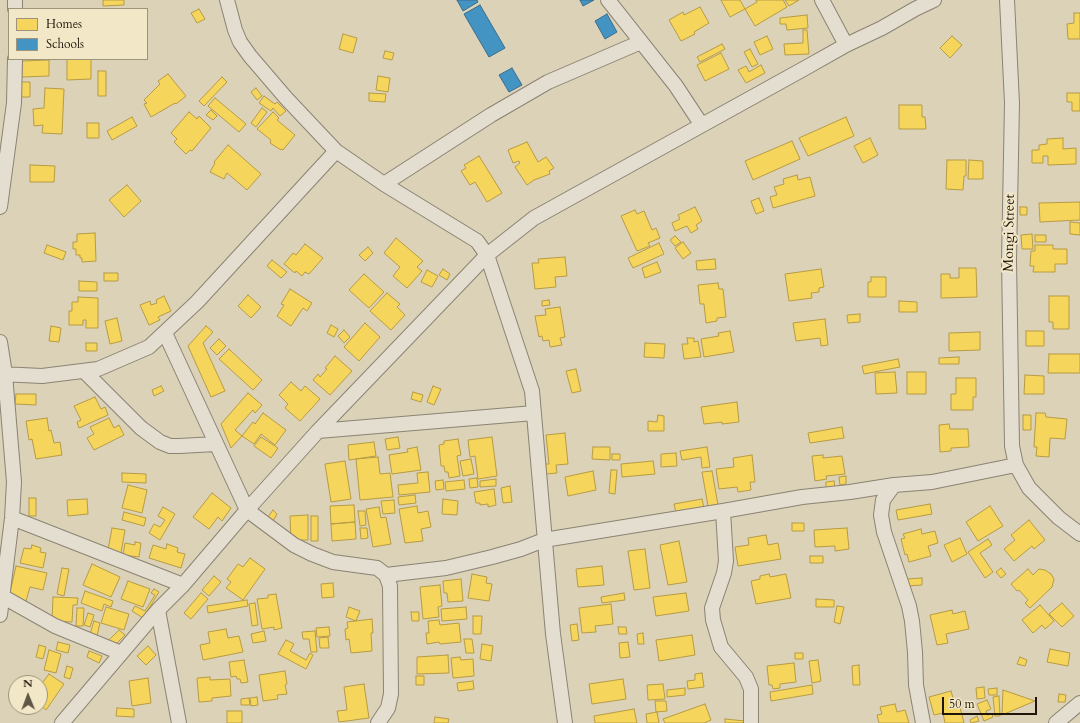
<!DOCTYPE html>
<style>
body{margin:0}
#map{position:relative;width:1080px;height:723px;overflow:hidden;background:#dcd2b7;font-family:Cardo,serif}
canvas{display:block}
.legend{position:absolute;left:8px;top:8px;width:140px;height:52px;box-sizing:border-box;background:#f2e7c6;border:1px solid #9e937b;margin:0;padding:5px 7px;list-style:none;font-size:12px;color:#1f150b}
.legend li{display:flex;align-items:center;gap:8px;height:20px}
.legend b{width:20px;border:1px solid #9e937b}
.north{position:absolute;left:8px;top:675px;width:40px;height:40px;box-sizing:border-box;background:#f2e7c6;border:1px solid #9e937b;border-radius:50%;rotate:359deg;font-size:11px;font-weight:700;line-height:16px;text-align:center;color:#1f150b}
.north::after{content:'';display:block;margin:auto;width:14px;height:18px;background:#615747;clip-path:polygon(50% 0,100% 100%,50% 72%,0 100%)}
.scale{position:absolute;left:942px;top:697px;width:95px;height:18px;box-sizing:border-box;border:2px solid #1f150b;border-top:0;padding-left:5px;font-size:12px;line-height:14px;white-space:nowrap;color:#1f150b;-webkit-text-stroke:3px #f2e7c6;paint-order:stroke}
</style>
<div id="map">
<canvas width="1080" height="723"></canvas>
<ul class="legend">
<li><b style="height:11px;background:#f6d55c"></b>Homes</li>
<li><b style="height:11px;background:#4393c3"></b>Schools</li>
</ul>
<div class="north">N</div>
<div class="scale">50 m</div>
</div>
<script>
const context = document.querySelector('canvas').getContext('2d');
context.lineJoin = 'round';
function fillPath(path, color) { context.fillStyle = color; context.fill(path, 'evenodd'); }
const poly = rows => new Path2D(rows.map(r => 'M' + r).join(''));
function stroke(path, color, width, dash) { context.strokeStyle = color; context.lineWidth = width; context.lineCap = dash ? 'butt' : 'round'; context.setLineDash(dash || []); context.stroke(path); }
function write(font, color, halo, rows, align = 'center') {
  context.font = font + ' Cardo,serif'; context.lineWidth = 4; context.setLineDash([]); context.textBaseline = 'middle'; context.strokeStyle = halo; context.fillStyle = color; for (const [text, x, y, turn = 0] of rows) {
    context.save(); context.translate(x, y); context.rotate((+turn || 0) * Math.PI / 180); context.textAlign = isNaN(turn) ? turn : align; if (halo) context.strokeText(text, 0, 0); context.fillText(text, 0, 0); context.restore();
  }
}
const homes = poly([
 [103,0,124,0,124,5,103,6,103,0],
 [721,0,740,0,745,9,730,17,721,0],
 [756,0,783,0,787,7,755,26,745,9,757,2,756,0],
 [785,0,799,0,789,6,785,0],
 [700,7,709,23,694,32,695,34,681,41,669,20,683,12,684,15,700,7],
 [199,9,205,19,197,23,191,13,199,9],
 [1074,13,1080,13,1080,39,1068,39,1067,24,1074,23,1074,13],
 [807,15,808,28,787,30,786,24,780,24,780,18,807,15],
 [803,30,807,30,809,54,785,55,784,44,803,43,803,30],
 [343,34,357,38,353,53,339,49,343,34],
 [767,36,773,49,760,55,754,42,767,36],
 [952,36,962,45,950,58,940,48,952,36],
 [722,44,725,49,700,62,697,57,722,44],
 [750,49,758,64,752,67,744,52,750,49],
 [385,51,394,53,392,60,383,58,385,51],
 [721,53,729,69,705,81,697,65,721,53],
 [67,59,91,59,91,79,67,80,67,59],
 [49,60,49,76,22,77,22,61,49,60],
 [761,65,765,73,746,83,738,70,746,66,749,72,761,65],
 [98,71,106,71,106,96,98,96,98,71],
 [168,74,186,96,176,104,175,103,151,117,144,104,147,103,144,100,160,84,158,81,168,74],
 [378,76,390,78,388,92,376,90,378,76],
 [222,77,227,82,204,106,199,101,222,77],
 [19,82,30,82,30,97,19,97,19,82],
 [45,88,64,89,62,134,42,133,43,125,34,126,33,109,44,108,45,88],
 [256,88,262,96,257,100,251,92,256,88],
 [369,93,386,94,385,102,369,101,369,93],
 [1067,93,1080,93,1080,111,1072,111,1072,102,1067,102,1067,93],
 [264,96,275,104,277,102,286,111,280,116,273,108,271,111,259,103,264,96],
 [215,98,246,124,239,132,208,106,215,98],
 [899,105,922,105,922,117,925,117,926,129,899,129,899,105],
 [262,108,267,112,256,127,251,123,262,108],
 [211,110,217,116,213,120,206,115,211,110],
 [189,112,197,119,199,116,211,128,192,151,190,150,186,154,174,142,177,139,171,133,189,112],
 [273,112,279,118,277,120,295,135,283,150,281,149,281,150,270,143,271,140,257,129,273,112],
 [132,117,137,126,112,140,107,131,132,117],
 [846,117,854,136,808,156,799,138,846,117],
 [87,123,99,123,99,138,87,138,87,123],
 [870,138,878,155,863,163,854,146,870,138],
 [1063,138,1063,149,1076,148,1076,164,1048,165,1048,156,1043,156,1043,163,1032,163,1032,150,1039,150,1039,145,1047,144,1047,139,1063,138],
 [792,141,800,159,753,180,745,161,792,141],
 [527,142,538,162,546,157,554,168,549,171,550,174,534,180,527,185,515,167,520,163,519,161,513,163,508,150,527,142],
 [228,145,261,174,247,190,227,173,224,179,210,172,215,163,214,162,228,145],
 [479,156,502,193,487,202,475,182,470,185,461,171,466,168,464,165,479,156],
 [947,160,966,160,966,176,964,176,963,190,946,189,947,160],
 [969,160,983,161,983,179,968,179,969,160],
 [30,165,55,166,54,182,30,182,30,165],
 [797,175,798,180,810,177,815,196,773,208,770,197,777,195,774,187,784,184,783,179,797,175],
 [127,185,141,201,124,217,109,200,127,185],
 [759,198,764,211,756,214,751,201,759,198],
 [1080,202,1080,220,1040,222,1039,203,1080,202],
 [695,207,702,221,696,225,698,229,691,233,687,226,675,231,672,223,680,219,678,215,695,207],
 [1020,207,1027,207,1027,215,1020,215,1020,207],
 [635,210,637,214,644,211,652,230,656,228,660,238,648,243,650,246,637,251,621,216,635,210],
 [1070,222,1080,223,1080,235,1070,234,1070,222],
 [95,233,96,261,82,262,82,258,80,258,80,255,76,255,76,249,73,249,73,242,77,242,77,234,95,233],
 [1032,234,1033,249,1022,249,1021,235,1032,234],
 [1035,235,1046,235,1046,242,1035,242,1035,235],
 [675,236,681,242,675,246,670,240,675,236],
 [396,238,423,261,417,267,422,271,407,288,393,276,400,267,384,253,396,238],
 [683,242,691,253,683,259,675,248,683,242],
 [659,243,664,254,633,268,628,258,659,243],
 [305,244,323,258,309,274,305,272,302,276,296,271,295,273,284,264,293,253,296,255,305,244],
 [47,245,66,252,63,260,44,253,47,245],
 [1035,245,1053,245,1053,249,1067,249,1067,264,1055,264,1055,272,1033,272,1034,266,1030,266,1031,251,1035,251,1035,245],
 [368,247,373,253,365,261,359,255,368,247],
 [565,257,567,276,555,277,556,287,535,289,532,263,539,263,538,259,565,257],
 [715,259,716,269,697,270,696,261,715,259],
 [272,260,287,272,281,278,267,266,272,260],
 [657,262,661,272,645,278,642,268,657,262],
 [959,268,976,268,977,297,941,298,941,274,950,274,950,278,959,278,959,268],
 [443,269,450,274,447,280,439,275,443,269],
 [821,269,824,287,819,288,819,292,811,293,812,298,789,301,785,274,821,269],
 [427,270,438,276,432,287,421,282,427,270],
 [104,273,118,273,118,281,104,281,104,273],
 [364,274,384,292,369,308,349,290,364,274],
 [871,277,886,277,886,297,868,297,868,282,871,282,871,277],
 [79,281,97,282,97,291,79,291,79,281],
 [718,283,719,289,723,289,726,317,717,318,717,321,706,323,704,304,700,304,698,285,718,283],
 [290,289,312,303,307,311,303,308,291,326,277,316,284,305,281,304,290,289],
 [387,293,400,304,397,307,405,315,391,330,370,311,387,293],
 [248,295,261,307,251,318,238,306,248,295],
 [164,296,171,311,158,317,160,320,149,325,140,305,150,301,151,305,157,303,156,300,164,296],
 [1049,296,1069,296,1069,329,1053,329,1053,322,1049,322,1049,296],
 [78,297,98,298,98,328,86,328,86,320,83,320,83,325,69,325,69,311,72,311,72,302,78,302,78,297],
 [549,300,550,305,542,306,542,301,549,300],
 [899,301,917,302,917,312,899,312,899,301],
 [560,307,565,337,560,338,562,345,550,347,549,340,543,341,542,336,539,337,535,316,546,315,545,309,560,307],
 [860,314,860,322,848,323,847,315,860,314],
 [117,318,122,341,110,344,105,321,117,318],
 [825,319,828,345,821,346,820,338,796,341,793,323,825,319],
 [365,323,380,337,359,361,344,347,365,323],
 [331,325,338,329,334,337,327,333,331,325],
 [51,326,61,328,59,342,49,341,51,326],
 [206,326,213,332,203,343,225,391,211,397,188,346,206,326],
 [344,330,350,337,344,343,338,336,344,330],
 [730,331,734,352,704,357,701,339,719,336,718,333,730,331],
 [1026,331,1044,331,1044,346,1026,346,1026,331],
 [980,332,980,350,949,351,949,333,980,332],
 [687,338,694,338,694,342,698,341,701,357,684,359,682,344,688,344,687,338],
 [219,339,226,346,217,355,210,348,219,339],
 [86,343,97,343,97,351,86,351,86,343],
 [645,343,665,344,664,358,644,357,645,343],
 [229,349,262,380,253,390,219,359,229,349],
 [1049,354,1080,354,1080,373,1048,373,1049,354],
 [335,356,352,371,330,395,313,380,318,374,320,377,327,369,325,368,335,356],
 [959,357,959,364,939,364,939,358,959,357],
 [898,359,900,367,864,374,862,366,898,359],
 [576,369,581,391,572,393,566,371,576,369],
 [895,372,897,393,876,394,875,373,895,372],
 [907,372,926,372,926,394,907,394,907,372],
 [1025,375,1044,376,1044,394,1024,394,1025,375],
 [956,378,976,378,976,397,973,397,973,410,951,410,951,394,956,394,956,378],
 [291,382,301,391,305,386,320,399,300,421,285,408,288,404,279,395,291,382],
 [161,386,164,391,154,396,152,390,161,386],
 [433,386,441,389,434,405,427,402,433,386],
 [413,392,423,395,421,402,411,399,413,392],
 [248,393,262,405,255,413,253,410,235,430,242,436,231,448,221,424,248,393],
 [16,394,36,394,36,405,15,404,16,394],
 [95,397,101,409,105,407,108,415,79,428,77,422,81,420,74,406,95,397],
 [737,402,739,422,722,424,722,422,704,424,701,407,737,402],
 [263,413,286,430,275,445,261,434,254,444,242,436,253,422,255,424,263,413],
 [1036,413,1045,413,1046,417,1067,419,1065,439,1050,438,1049,457,1036,456,1037,447,1034,447,1036,413],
 [658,415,664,416,664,431,648,431,648,421,657,422,658,415],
 [1023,415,1031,415,1031,430,1023,430,1023,415],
 [47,418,49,431,51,430,54,443,60,442,62,455,36,459,32,439,29,440,26,421,47,418],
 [109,418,114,428,119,425,124,435,94,450,87,438,94,434,90,427,109,418],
 [949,424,950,429,968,429,969,447,951,448,951,451,940,452,939,425,949,424],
 [842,427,844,438,810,443,808,433,842,427],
 [565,433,568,464,556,465,557,473,546,474,545,464,549,464,546,435,565,433],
 [261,437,278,448,271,458,254,446,261,437],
 [398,437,400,448,387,450,385,439,398,437],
 [492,437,497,476,478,479,475,456,470,457,468,440,492,437],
 [458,439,461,455,457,456,460,476,449,478,448,472,445,472,444,466,441,466,439,445,444,444,444,441,458,439],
 [374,442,376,456,349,460,348,445,374,442],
 [417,447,421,470,392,474,389,455,408,452,407,449,417,447],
 [593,447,610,447,610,460,592,459,593,447],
 [707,447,710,467,702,468,701,457,682,460,680,451,707,447],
 [676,453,677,466,661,467,661,454,676,453],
 [612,454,620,454,620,460,612,460,612,454],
 [752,455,755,482,750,482,751,490,738,492,737,487,719,489,716,469,734,467,733,458,752,455],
 [823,455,823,458,842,456,845,474,826,476,827,479,815,481,812,456,823,455],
 [378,457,380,474,390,473,393,497,360,500,356,459,378,457],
 [471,459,474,474,463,476,460,461,471,459],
 [345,461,351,499,331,502,325,464,345,461],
 [653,461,655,474,622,477,621,464,653,461],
 [611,470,617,470,615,494,609,493,611,470],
 [593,471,596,490,568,496,565,477,593,471],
 [712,471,718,505,708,506,702,472,712,471],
 [428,472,430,492,399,495,398,485,418,483,417,473,428,472],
 [122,473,146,474,146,483,122,482,122,473],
 [846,476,846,484,840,485,839,477,846,476],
 [477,478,478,487,470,488,469,479,477,478],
 [496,479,496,486,480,487,480,481,496,479],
 [443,480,444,489,436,490,435,481,443,480],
 [464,480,465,489,446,491,445,482,464,480],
 [834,481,835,488,826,489,826,482,834,481],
 [128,485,147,490,142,513,122,508,128,485],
 [510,486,512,502,503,503,501,488,510,486],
 [494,489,496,505,488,507,488,504,480,505,480,503,476,503,474,492,494,489],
 [212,493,231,508,222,521,218,517,209,529,193,517,212,493],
 [415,495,416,503,399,505,398,497,415,495],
 [29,498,36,498,36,516,29,516,29,498],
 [87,499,88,514,68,516,67,500,87,499],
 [443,499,458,501,457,515,442,514,443,499],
 [702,499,704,508,676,513,674,504,702,499],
 [394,500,395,513,383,514,381,501,394,500],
 [930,504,932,514,898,520,896,510,930,504],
 [354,505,355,522,331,524,330,506,354,505],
 [417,506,418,513,428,511,431,527,421,529,423,541,405,543,399,509,417,506],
 [990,506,1003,526,978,541,966,522,990,506],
 [163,507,175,514,160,540,149,533,154,524,160,527,165,520,158,516,163,507],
 [379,507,381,518,386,517,391,544,373,547,366,509,379,507],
 [273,510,277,514,273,521,268,517,273,510],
 [358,511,365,511,366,525,360,526,358,511],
 [124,512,146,518,144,526,122,520,124,512],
 [308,515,308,540,291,540,290,516,308,515],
 [311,516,318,516,318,541,311,541,311,516],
 [1029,520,1045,540,1034,549,1032,546,1014,561,1004,549,1015,540,1011,535,1029,520],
 [355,522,356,539,332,541,331,524,355,522],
 [792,523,804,523,804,531,792,531,792,523],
 [112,528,125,530,121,553,108,550,112,528],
 [360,528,367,528,368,538,361,539,360,528],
 [847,528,849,549,835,551,835,546,815,547,814,530,847,528],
 [921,529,922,534,935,531,938,543,928,546,931,556,909,562,907,554,905,555,901,539,905,538,903,534,921,529],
 [766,535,768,545,778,543,781,559,738,566,735,547,749,545,748,538,766,535],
 [960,538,967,554,952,562,944,545,960,538],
 [988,539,992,545,980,553,993,572,985,578,968,552,988,539],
 [679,541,687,582,668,585,660,545,679,541],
 [135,542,141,543,139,557,123,555,125,543,135,545,135,542],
 [167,544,178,548,177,552,185,554,181,568,149,558,153,545,166,549,167,544],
 [32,545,41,548,40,552,46,553,43,568,20,563,24,548,31,549,32,545],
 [645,549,650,588,634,590,628,551,645,549],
 [810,556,823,556,823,563,810,563,810,556],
 [250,558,265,569,243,600,226,588,231,582,227,579,238,564,243,567,250,558],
 [92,564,120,577,111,597,83,585,92,564],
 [16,566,47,573,43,590,30,587,26,601,9,597,16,566],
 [602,566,604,585,578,587,576,569,602,566],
 [62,568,69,569,64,596,57,594,62,568],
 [1001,568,1006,574,1001,578,996,572,1001,568],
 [1028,569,1033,575,1039,569,1045,570,1051,574,1054,579,1052,587,1030,608,1025,603,1028,600,1019,590,1017,591,1011,584,1028,569],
 [472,574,487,577,486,583,492,584,489,601,468,598,472,574],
 [769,574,770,577,786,574,791,598,756,604,751,581,760,579,760,576,769,574],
 [214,576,221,582,209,596,202,590,214,576],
 [922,578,922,585,907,586,907,579,922,578],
 [461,579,463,601,448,602,447,593,444,593,443,581,461,579],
 [128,581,150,589,143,607,121,599,128,581],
 [333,583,334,597,322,598,321,584,333,583],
 [440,585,442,606,438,607,439,617,423,619,420,587,440,585],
 [154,589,159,592,143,618,132,611,135,606,145,611,155,595,151,593,154,589],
 [85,591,113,601,111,607,104,604,102,611,81,603,85,591],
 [201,593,208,599,191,619,184,613,201,593],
 [624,593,625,600,602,603,601,597,624,593],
 [686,593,689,611,656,616,653,597,686,593],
 [276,594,282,628,274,630,274,627,262,629,257,599,268,598,268,595,276,594],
 [53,597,78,598,77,605,73,605,72,622,52,621,53,597],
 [816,599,834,600,834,607,816,607,816,599],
 [247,600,248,606,208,613,207,606,247,600],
 [255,603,258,625,252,626,249,604,255,603],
 [1062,603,1074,616,1062,627,1049,614,1062,603],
 [611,604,613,624,595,626,596,632,582,633,579,608,611,604],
 [1040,605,1054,621,1045,629,1042,625,1033,633,1022,620,1040,605],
 [837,606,844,607,840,624,834,622,837,606],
 [106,607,129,614,124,630,101,623,106,607],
 [349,607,360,611,356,621,346,617,349,607],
 [466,607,467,619,442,621,441,609,466,607],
 [77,608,84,608,83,626,76,626,77,608],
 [952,610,953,614,965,611,969,629,946,634,948,643,937,645,930,615,952,610],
 [411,612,419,612,419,621,412,621,411,612],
 [88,613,94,615,90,627,84,625,88,613],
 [473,616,482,616,481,634,473,634,473,616],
 [372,619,373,633,371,633,372,651,351,653,349,639,346,640,345,629,348,628,347,622,372,619],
 [439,620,440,625,459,623,461,642,440,644,439,642,427,644,426,633,429,633,428,621,439,620],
 [94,621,100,623,97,636,90,634,94,621],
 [577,624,579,640,572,641,570,625,577,624],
 [329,627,330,636,317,637,316,628,329,627],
 [618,627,626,627,627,634,619,634,618,627],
 [226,629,228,638,239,636,243,652,203,660,200,645,210,643,208,632,226,629],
 [119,630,125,635,115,645,109,640,119,630],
 [264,631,266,641,253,643,251,634,264,631],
 [315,631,317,652,311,652,309,639,303,639,302,632,315,631],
 [643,633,644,644,638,644,637,634,643,633],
 [692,635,695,655,659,661,656,640,692,635],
 [328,637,329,648,320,648,319,638,328,637],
 [464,639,472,639,474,653,466,653,464,639],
 [286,640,294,644,290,651,306,660,310,653,313,655,306,669,278,654,286,640],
 [58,642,70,645,68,653,56,650,58,642],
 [628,642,630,657,620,658,619,643,628,642],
 [482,644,493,646,491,661,480,659,482,644],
 [39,645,46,647,43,659,36,657,39,645],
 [148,646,156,655,146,665,137,656,148,646],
 [1050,649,1070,653,1068,666,1047,662,1050,649],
 [49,650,61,654,56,673,44,670,49,650],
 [89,651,102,656,99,663,87,657,89,651],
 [795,653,803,653,803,659,795,659,795,653],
 [448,655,449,673,417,674,417,657,448,655],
 [460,657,461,660,473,659,474,676,453,678,451,658,460,657],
 [1020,657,1027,660,1025,666,1017,664,1020,657],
 [244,660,248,682,241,683,240,679,237,679,236,676,231,677,229,662,244,660],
 [818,660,821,681,812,683,809,661,818,660],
 [794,663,796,682,780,684,780,688,773,689,772,685,769,685,767,666,794,663],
 [859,665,860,685,853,685,852,666,859,665],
 [67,666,73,668,70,679,64,677,67,666],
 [285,671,287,684,285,685,287,694,277,695,278,699,263,701,259,675,285,671],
 [702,673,704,687,688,689,687,681,695,680,695,674,702,673],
 [49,674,64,684,46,710,40,705,40,686,49,674],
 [416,676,424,676,424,685,416,685,416,676],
 [210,677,210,680,230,679,231,696,212,698,212,701,199,702,197,678,210,677],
 [148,678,151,703,132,706,129,681,148,678],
 [623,679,626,699,592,704,589,684,623,679],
 [473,681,474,689,458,691,457,683,473,681],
 [364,684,369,718,339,722,337,711,347,710,344,687,364,684],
 [663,684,665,699,648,700,647,685,663,684],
 [812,685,813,694,771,701,770,692,812,685],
 [984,687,985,698,977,699,976,688,984,687],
 [685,688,685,695,667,697,667,690,685,688],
 [997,688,997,695,989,695,988,689,997,688],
 [1003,690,1035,701,1002,715,1003,690],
 [951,691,954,701,958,700,964,723,945,723,943,713,934,715,929,697,951,691],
 [1059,694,1066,695,1065,702,1058,702,1059,694],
 [999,696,1000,716,995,716,993,697,999,696],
 [257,697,258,705,251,706,250,698,257,697],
 [249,698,250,705,241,705,241,699,249,698],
 [987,700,991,709,986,711,987,715,992,714,993,717,984,721,977,704,987,700],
 [655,701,666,701,667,711,656,712,655,701],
 [705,704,711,720,704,723,665,723,663,719,705,704],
 [895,704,897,712,905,710,909,723,879,723,877,715,882,714,880,707,895,704],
 [117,708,134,709,134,717,116,716,117,708],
 [634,709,637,723,595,723,594,716,634,709],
 [227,711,242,711,242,723,227,723,227,711],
 [657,712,659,723,647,723,646,714,657,712],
 [977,716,979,721,971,723,970,720,977,716],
 [435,717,449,719,448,723,434,723,435,717],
 [725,719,745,721,745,723,725,723,725,719]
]);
fillPath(homes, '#f6d55c');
stroke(homes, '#b69b44', 1);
const schools = poly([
 [457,0,477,0,478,2,463,11,457,0],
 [580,0,594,0,583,6,580,0],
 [480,5,505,48,489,57,464,14,480,5],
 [607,14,617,32,605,39,595,21,607,14],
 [512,68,522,85,509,92,499,75,512,68]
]);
fillPath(schools, '#4393c3');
stroke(schools, '#386d8c', 1);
const street = poly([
 [15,0,15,9],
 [227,0,235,30,240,42,250,56,286,98,336,151,384,184,477,241,487,255,532,391,553,634,565,723],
 [608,0,676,86,701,124],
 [822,0,846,45],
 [1007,0,1012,103,1009,260,1012,446,1016,465,1029,488,1059,518,1080,534],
 [384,184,491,115,548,82,641,42],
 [0,207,14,103,15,59],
 [165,333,247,510,294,545,312,554,333,562,377,568,386,575,390,586,391,694,388,708,378,723],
 [0,342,5,374,14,482,12,518,0,615],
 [84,371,141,428,160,442,170,446,179,446,216,444],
 [0,374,42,376,98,369,149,347,197,302,336,151],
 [318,431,534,413],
 [894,485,883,500,881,515,884,532,909,606,912,621,915,652,916,685,923,723],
 [723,511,726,561,724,573,712,608,713,620,721,647,746,677,751,689,751,723],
 [12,518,183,585],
 [386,575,446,568,492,557,521,549,544,540,723,511,802,497,850,492,894,485,932,482,1016,465],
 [0,595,55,626,121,653],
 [158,610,179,723],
 [62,723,158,610,183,585,247,510,318,431,487,255,534,218,807,67,846,45,882,28,915,9,934,0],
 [1056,723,1080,703]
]);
stroke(street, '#8b8373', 16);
stroke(street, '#e3ded0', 14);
write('14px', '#1f150b', '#f2e7c6', [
 ["Mongi Street",1010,233,-89]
]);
</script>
